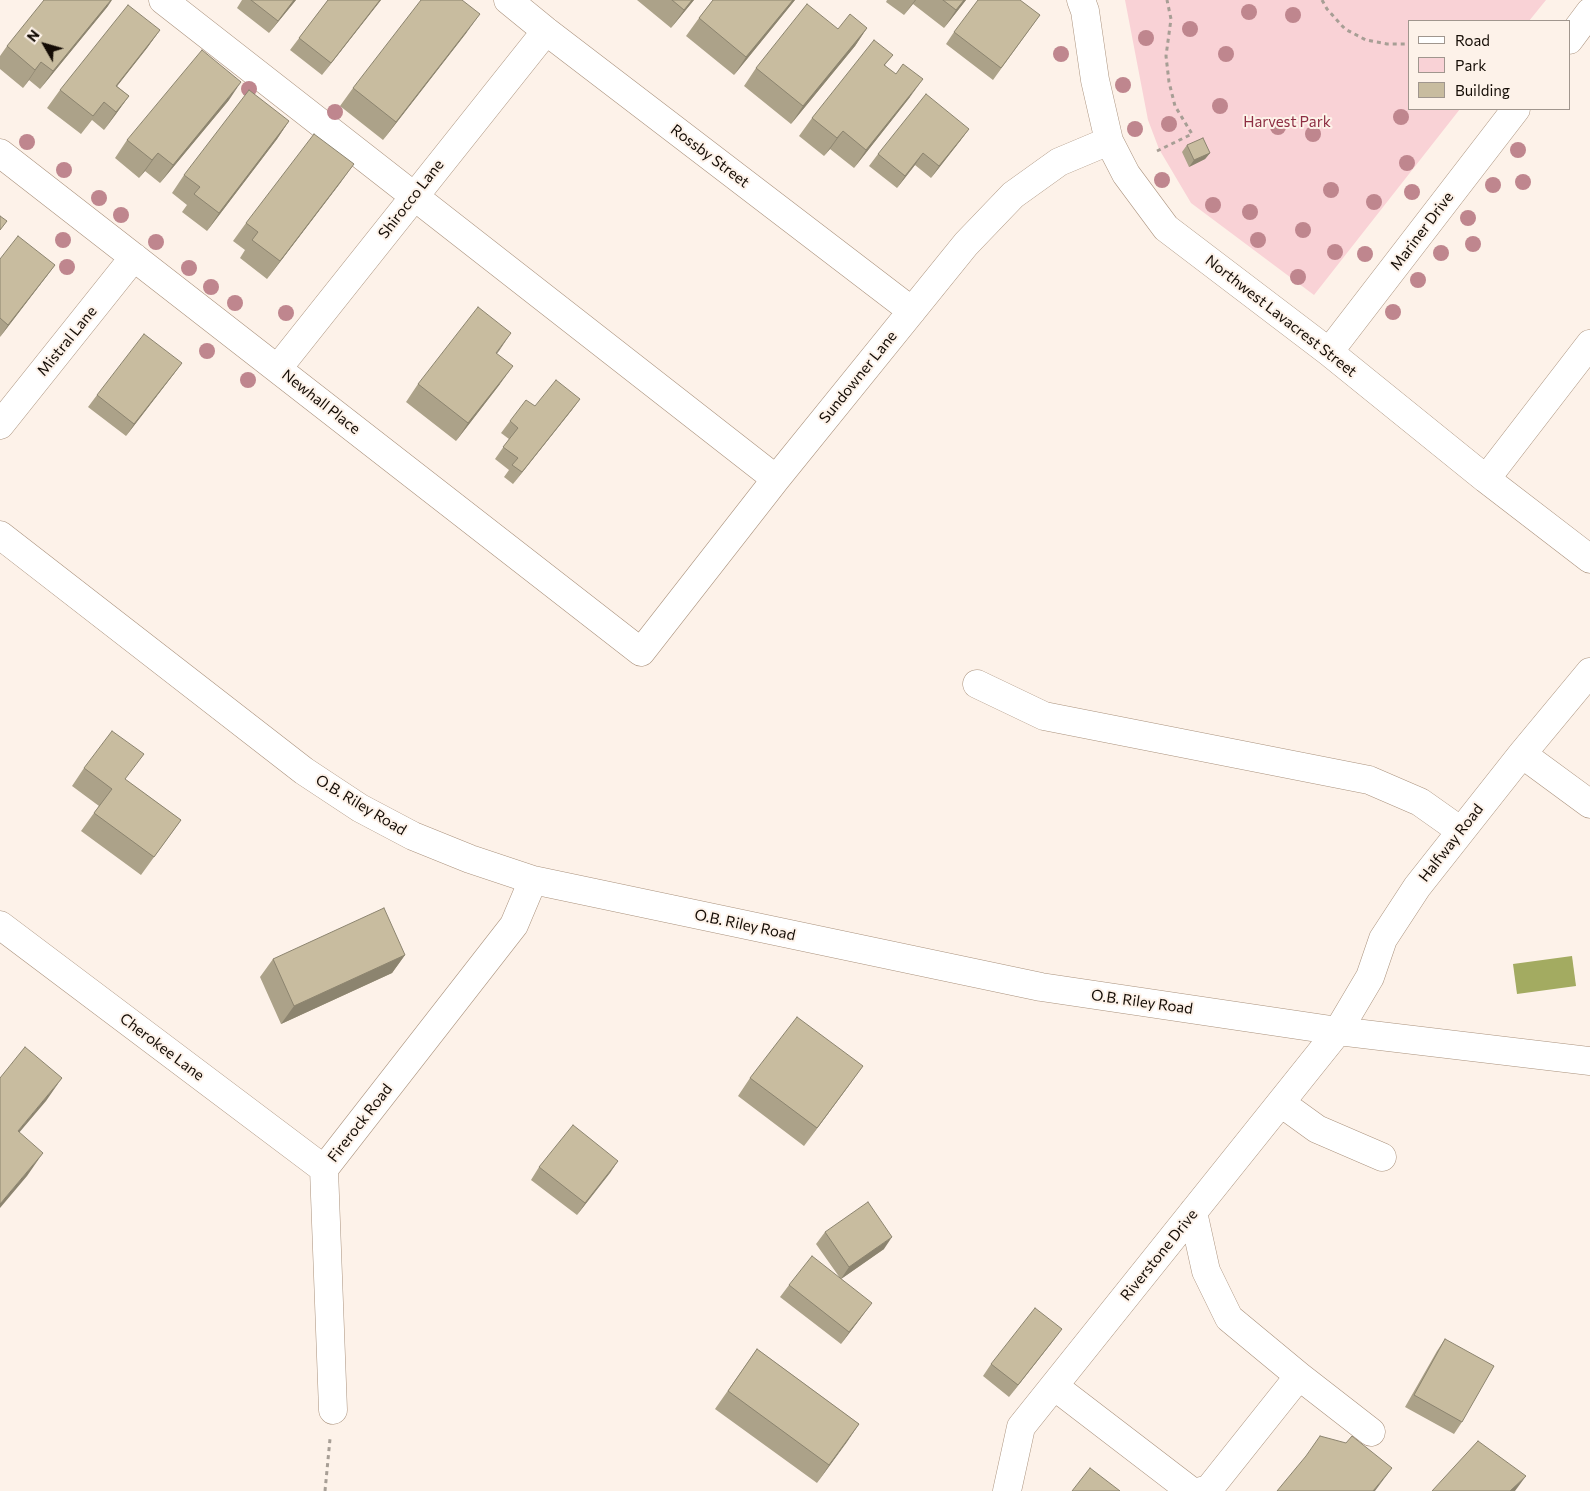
<!DOCTYPE html>
<style>
body{margin:0}
#map{position:relative;width:1590px;height:1491px;overflow:hidden;background:#fdf2e9;font-family:Commissioner,sans-serif}
canvas{display:block}
.legend{position:absolute;left:1408px;top:20px;width:162px;height:90px;box-sizing:border-box;background:#fdf2e9;border:1px solid #a0968e;margin:0;padding:6px 9px;list-style:none;font-size:15px;color:#140c05}
.legend li{display:flex;align-items:center;gap:10px;height:25px}
.legend b{width:25px;border:1px solid #a0968e}
.north{position:absolute;left:20px;top:20px;width:50px;height:50px;-webkit-text-stroke:4px #fdf2e9;paint-order:stroke;rotate:308deg;font-size:14px;font-weight:700;line-height:20px;text-align:center;color:#140c05}
.north::after{content:'';display:block;margin:auto;width:18px;height:22px;background:#140c05;clip-path:polygon(50% 0,100% 100%,50% 72%,0 100%)}
</style>
<div id="map">
<canvas width="1590" height="1491"></canvas>
<ul class="legend">
<li><b style="height:6px;background:#fff"></b>Road</li>
<li><b style="height:14px;background:#f9d2d6"></b>Park</li>
<li><b style="height:14px;background:#c8bc9f"></b>Building</li>
</ul>
<div class="north">N</div>
</div>
<script>
const context = document.querySelector('canvas').getContext('2d');
context.lineJoin = 'round';
function fillPath(path, color) { context.fillStyle = color; context.fill(path, 'evenodd'); }
const poly = rows => new Path2D(rows.map(r => 'M' + r).join(''));
function stroke(path, color, width, dash) { context.strokeStyle = color; context.lineWidth = width; context.lineCap = dash ? 'butt' : 'round'; context.setLineDash(dash || []); context.stroke(path); }
function write(font, color, halo, rows, align = 'center') {
  context.font = font + ' Commissioner,sans-serif'; context.lineWidth = 4; context.setLineDash([]); context.textBaseline = 'middle'; context.strokeStyle = halo; context.fillStyle = color; for (const [text, x, y, turn = 0] of rows) {
    context.save(); context.translate(x, y); context.rotate((+turn || 0) * Math.PI / 180); context.textAlign = isNaN(turn) ? turn : align; if (halo) context.strokeText(text, 0, 0); context.fillText(text, 0, 0); context.restore();
  }
}
fillPath(poly([
 [1125,0,1546,0,1529,21,1409,21,1409,109,1460,109,1314,295,1191,203,1159,149,1148,120]
]), '#f9d2d6');
fillPath(poly([
 [1572,956,1576,986,1517,994,1513,964]
]), '#a3ab61');
const minor = poly([
 [163,0,776,479],
 [508,0,546,31,912,311],
 [1081,0,1085,11,1095,80,1109,141,1126,174,1166,228,1329,352,1486,479,1590,559],
 [1569,40,1590,12],
 [0,153,641,652,776,479,966,244,1013,195,1059,162,1109,141],
 [1329,352,1516,109],
 [278,368,546,31],
 [0,425,134,257],
 [1486,479,1590,344],
 [0,535,304,771,360,808,413,836,470,859,533,880,1041,987,1338,1031,1590,1061],
 [977,684,1044,716,1369,780,1420,802,1461,831],
 [1522,754,1590,804],
 [0,925,324,1169],
 [1281,1103,1317,1129,1382,1157],
 [1193,1212,1206,1271,1229,1318,1299,1376,1209,1489,1201,1491],
 [1299,1376,1371,1432],
 [1054,1386,1191,1491],
 [333,1410,324,1169,514,925,533,880],
 [1007,1491,1021,1427,1338,1031,1370,977,1383,939,1417,887,1522,754,1590,672]
]);
stroke(minor, '#aa927d', 29);
stroke(poly([
 [1322,0,1327,9,1345,29,1366,40,1387,44,1409,44],
 [1157,151,1192,134,1175,106,1169,82,1166,56,1171,19,1167,0],
 [325,1491,330,1439]
]), '#a79e95', 3, [4, 4]);
stroke(minor, '#fff', 28);
context.fillStyle = '#bf868e';
for (const [x, y] of [
 [1249,12],
 [1293,15],
 [1190,29],
 [1146,38],
 [1061,54],
 [1226,54],
 [1123,85],
 [249,89],
 [1220,106],
 [335,112],
 [1401,117],
 [1169,124],
 [1278,127],
 [1135,129],
 [1313,134],
 [27,142],
 [1518,150],
 [1407,163],
 [64,170],
 [1162,180],
 [1523,182],
 [1493,185],
 [1331,190],
 [1412,192],
 [99,198],
 [1374,202],
 [1213,205],
 [1250,212],
 [121,215],
 [1468,218],
 [1303,230],
 [63,240],
 [1258,240],
 [156,242],
 [1473,244],
 [1335,252],
 [1441,253],
 [1365,254],
 [67,267],
 [189,268],
 [1298,277],
 [1418,280],
 [211,287],
 [235,303],
 [1393,312],
 [286,313],
 [207,351],
 [248,380]
]) { context.beginPath(); context.arc(x, y, 8, 0, 2 * Math.PI); context.fill(); }
fillPath(poly([
 [242,0,296,0,269,33,237,8],
 [328,0,381,0,322,75,290,50],
 [637,0,694,0,671,28],
 [713,0,795,0,734,75,686,36,699,18],
 [887,0,966,0,944,28,913,4,904,15,886,2],
 [108,6,40,89,29,80,23,88,0,69,0,56,7,46],
 [1040,15,993,80,946,44,954,32],
 [867,28,855,46,791,124,744,86,756,68,838,29],
 [160,30,147,48,117,86,129,96,104,130,92,120,81,134,47,108,60,90],
 [467,32,383,140,340,106,353,88],
 [893,55,885,65,910,97,854,168,830,149,824,156,799,136,812,118],
 [229,100,160,183,145,171,139,178,115,158,127,140],
 [289,121,277,139,207,231,182,212,187,205,172,193,184,175],
 [969,129,960,141,931,178,915,165,897,188,869,166,878,154],
 [1187,145,1210,153,1205,159,1189,167,1182,152],
 [341,182,267,279,240,258,245,250,233,241,246,223],
 [0,259,55,265,46,277,0,337],
 [497,354,500,384,456,441,406,402,418,384],
 [182,363,173,375,126,436,88,407,97,395],
 [580,399,571,411,513,484,504,477,509,470,495,459,509,439,501,433,510,421,535,406],
 [84,768,126,780,181,820,141,875,81,831,99,806,72,786],
 [405,955,392,973,281,1024,260,977,273,959],
 [750,1078,850,1084,804,1146,738,1096],
 [618,1161,577,1215,531,1180,539,1167],
 [825,1232,884,1249,841,1279,863,1315,841,1344,780,1297,789,1285,840,1278,816,1244],
 [1445,1339,1462,1422,1454,1434,1405,1407,1437,1351],
 [1053,1341,1009,1397,983,1376,991,1364],
 [757,1349,859,1424,817,1483,715,1409]
]), '#aca289');
fillPath(poly([
 [111,0,112,0,108,6,40,89,53,71],
 [294,0,296,0,269,33,278,21],
 [380,0,381,0,322,75,331,63],
 [692,0,694,0,671,28,684,10],
 [793,0,795,0,734,75,746,57],
 [915,0,916,0,904,15],
 [964,0,966,0,944,28,956,10],
 [480,14,467,32,383,140,396,122],
 [867,28,855,46,791,124,803,106],
 [160,30,147,48,103,104,81,134,116,86],
 [41,62,29,80,23,88,35,70],
 [923,79,910,97,854,168,866,150],
 [241,82,229,100,160,183,173,165],
 [129,96,116,114,104,130,116,112],
 [289,121,277,139,207,231,219,213],
 [969,129,960,141,931,178,939,166],
 [843,131,830,149,824,156,837,138],
 [158,153,145,171,139,178,152,160],
 [923,153,915,165,897,188,905,176],
 [1210,153,1205,159,1189,167,1194,160],
 [354,164,341,182,267,279,280,261],
 [55,265,46,277,0,337,8,325],
 [511,333,499,351,483,371,496,353],
 [182,363,173,375,126,436,134,424],
 [513,366,500,384,456,441,468,423],
 [580,399,571,411,513,484,522,472],
 [405,955,392,973,281,1024,294,1006],
 [863,1066,850,1084,804,1146,817,1128],
 [62,1078,46,1101,1,1154,18,1131],
 [43,1153,27,1176,0,1208,0,1204],
 [618,1161,610,1173,577,1215,585,1203],
 [892,1237,884,1249,841,1279,849,1267],
 [872,1303,863,1315,841,1344,849,1332],
 [1062,1329,1053,1341,1009,1397,1018,1385],
 [859,1424,847,1442,817,1483,829,1465],
 [1392,1468,1375,1491,1373,1491],
 [1526,1476,1515,1491,1510,1491]
]), '#8c846f');
const building = poly([
 [44,0,111,0,53,71,41,62,35,70,7,46,44,0],
 [251,0,294,0,278,21,251,0],
 [328,0,380,0,331,63,299,38,328,0],
 [421,0,462,0,480,14,396,122,353,88,421,0],
 [672,0,692,0,684,10,672,0],
 [713,0,793,0,746,57,699,18,713,0],
 [943,0,964,0,956,10,943,0],
 [978,0,1020,0,1040,15,1001,68,954,32,978,0],
 [807,4,838,29,850,14,867,28,803,106,756,68,807,4],
 [128,5,160,30,116,86,129,96,116,112,104,102,93,116,60,90,128,5],
 [874,40,893,55,884,65,896,74,903,64,923,79,866,150,843,131,837,138,812,118,874,40],
 [202,50,241,82,173,165,158,153,152,160,127,140,202,50],
 [249,90,289,121,219,213,194,194,200,187,184,175,249,90],
 [926,94,969,129,939,166,923,153,905,176,878,154,926,94],
 [314,134,354,164,280,261,252,240,258,232,246,223,314,134],
 [1203,138,1210,153,1194,160,1187,145,1203,138],
 [0,216,7,221,0,230,0,216],
 [18,236,55,265,8,325,0,318,0,259,18,236],
 [478,307,511,333,496,353,513,366,468,423,418,384,478,307],
 [144,334,182,363,134,424,97,395,144,334],
 [556,380,580,399,522,472,512,465,518,458,503,447,518,428,510,421,526,400,535,406,556,380],
 [112,731,144,754,125,779,181,820,154,857,94,813,112,789,84,768,112,731],
 [384,908,405,955,294,1006,273,959,384,908],
 [797,1017,863,1066,817,1128,750,1078,797,1017],
 [25,1047,62,1078,18,1131,43,1153,0,1204,0,1078,25,1047],
 [573,1125,618,1161,585,1203,539,1167,573,1125],
 [868,1202,892,1237,849,1267,825,1232,868,1202],
 [812,1256,872,1303,849,1332,789,1285,812,1256],
 [1035,1308,1062,1329,1018,1385,991,1364,1035,1308],
 [1445,1339,1494,1366,1462,1422,1414,1395,1445,1339],
 [757,1349,859,1424,829,1465,728,1391,757,1349],
 [1320,1436,1346,1443,1352,1436,1392,1468,1373,1491,1277,1491,1306,1456,1320,1436],
 [1478,1441,1526,1476,1510,1491,1432,1491,1478,1441],
 [1090,1468,1120,1491,1072,1491,1090,1468]
]);
fillPath(building, '#c8bc9f');
stroke(building, '#8c846f', 1);
write('15px', '#8d2e43', '#fdf2e9', [
 ["Harvest Park",1287,122]
]);
write('15px', '#140c05', '#fdf2e9', [
 ["Rossby Street",710,156,37],
 ["Shirocco Lane",411,199,-52],
 ["Mariner Drive",1422,231,-53],
 ["Northwest Lavacrest Street",1281,316,38],
 ["Mistral Lane",67,341,-51],
 ["Sundowner Lane",858,377,-51],
 ["Newhall Place",321,402,38],
 ["O.B. Riley Road",361,805,31],
 ["Halfway Road",1451,843,-52],
 ["O.B. Riley Road",745,925,12],
 ["O.B. Riley Road",1142,1002,8],
 ["Cherokee Lane",162,1047,37],
 ["Firerock Road",360,1123,-52],
 ["Riverstone Drive",1159,1255,-51]
]);
</script>
